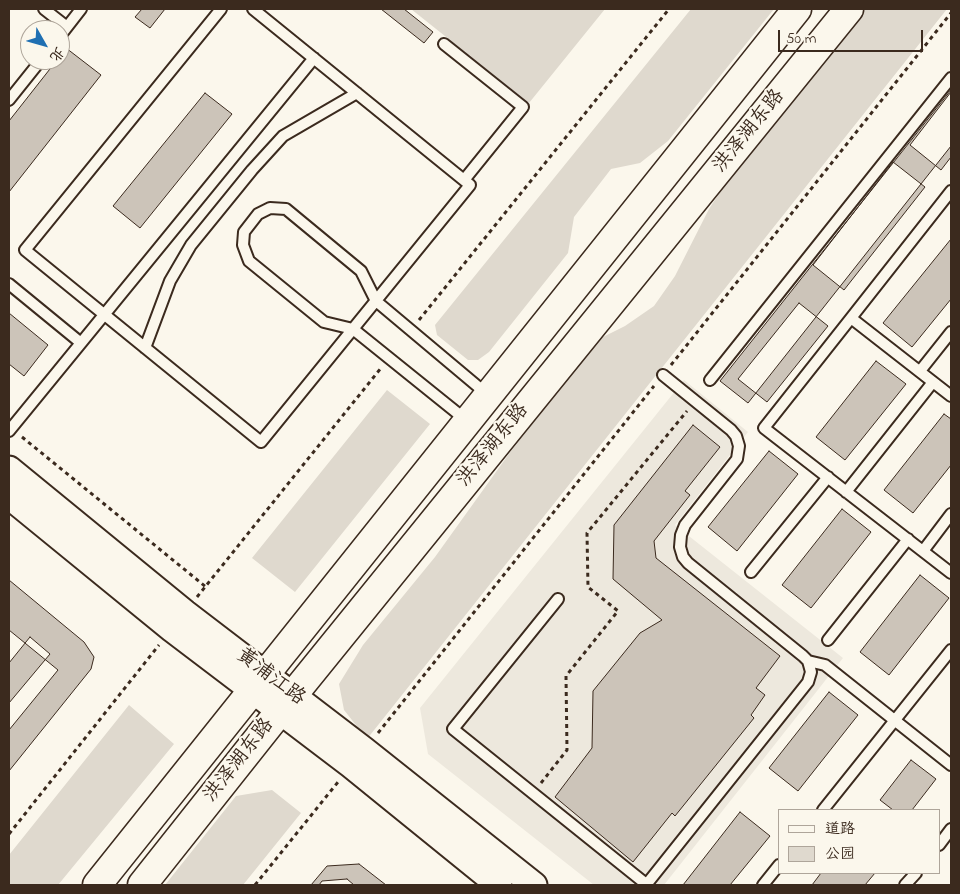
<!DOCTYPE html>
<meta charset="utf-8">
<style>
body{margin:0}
#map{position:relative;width:960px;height:894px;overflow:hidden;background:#fbf7ec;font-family:"Indie Flower","LXGW WenKai TC",sans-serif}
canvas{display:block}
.frame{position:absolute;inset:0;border:10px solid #3b2a1e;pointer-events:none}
.legend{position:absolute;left:778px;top:809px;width:162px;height:65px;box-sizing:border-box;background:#fbf7ec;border:1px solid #aea59a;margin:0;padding:6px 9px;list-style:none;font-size:15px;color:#3b2a1e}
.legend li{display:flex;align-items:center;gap:10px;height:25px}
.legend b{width:25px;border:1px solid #aea59a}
.north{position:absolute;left:20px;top:20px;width:50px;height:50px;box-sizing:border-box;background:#fbf7ec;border:1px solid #aea59a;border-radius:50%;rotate:128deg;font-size:14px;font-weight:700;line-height:20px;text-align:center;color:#3b2a1e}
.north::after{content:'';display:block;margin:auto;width:18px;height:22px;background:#1f6fb2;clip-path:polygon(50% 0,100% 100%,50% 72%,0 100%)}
.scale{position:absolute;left:778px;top:30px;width:145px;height:22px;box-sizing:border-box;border:2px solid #3b2a1e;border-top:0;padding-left:6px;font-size:15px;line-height:18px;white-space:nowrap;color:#3b2a1e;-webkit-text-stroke:4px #fbf7ec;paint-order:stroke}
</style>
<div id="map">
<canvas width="960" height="894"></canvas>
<div class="frame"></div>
<ul class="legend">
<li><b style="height:6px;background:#fbf7ec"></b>道路</li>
<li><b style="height:14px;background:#dfd9ce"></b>公园</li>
</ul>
<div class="north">北</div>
<div class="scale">50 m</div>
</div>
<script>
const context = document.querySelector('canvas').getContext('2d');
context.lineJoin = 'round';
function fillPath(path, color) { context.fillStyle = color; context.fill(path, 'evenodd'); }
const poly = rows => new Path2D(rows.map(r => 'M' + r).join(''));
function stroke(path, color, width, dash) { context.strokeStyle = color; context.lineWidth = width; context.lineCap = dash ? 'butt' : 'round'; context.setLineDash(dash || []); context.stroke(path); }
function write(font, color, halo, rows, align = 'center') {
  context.font = font + ' "Indie Flower","LXGW WenKai TC",sans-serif'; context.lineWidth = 4.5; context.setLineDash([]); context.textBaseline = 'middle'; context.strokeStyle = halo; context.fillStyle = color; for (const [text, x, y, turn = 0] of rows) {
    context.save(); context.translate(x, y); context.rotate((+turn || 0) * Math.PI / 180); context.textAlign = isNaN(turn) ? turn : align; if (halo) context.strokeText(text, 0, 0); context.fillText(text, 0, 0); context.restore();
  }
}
fillPath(poly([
 [684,380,748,432,675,525,843,658,664,885,594,885,428,754,420,708]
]), '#ede8dd');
fillPath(poly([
 [411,9,605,9,529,103],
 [691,9,774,9,668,141,640,163,611,169,574,217,568,253,489,352,478,360,468,360,437,335,435,325],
 [865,9,947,9,367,739,344,710,339,684,363,645,435,557,511,451,599,339,625,326,654,306,675,276,709,209,736,167],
 [387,390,430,424,295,592,252,558],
 [129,705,174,744,58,885,9,885,9,855],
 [272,790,301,813,243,885,165,885,236,796]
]), '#dfd9ce');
const building = poly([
 [142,9,165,9,150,28,135,17,142,9],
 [381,9,404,9,433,32,424,43,381,9],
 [66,48,101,75,9,192,9,121,57,60,60,60,60,56,66,48],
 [951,90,951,146,748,403,720,381,951,90],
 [951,92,951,157,941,170,910,145,951,92],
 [205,93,232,114,140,228,113,206,205,93],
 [893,162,925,187,844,290,813,265,893,162],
 [951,239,951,299,912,347,883,323,951,239],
 [799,303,828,326,767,402,738,379,799,303],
 [9,313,48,345,24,376,9,364,9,313],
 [876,361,906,384,845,460,816,437,876,361],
 [944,414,951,419,951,465,913,513,884,490,944,414],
 [693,425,720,447,685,491,690,495,654,541,656,558,780,656,756,688,765,695,751,715,754,718,675,816,672,813,633,862,555,797,592,748,593,691,640,633,662,620,613,579,614,525,693,425],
 [769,451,798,474,737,551,708,527,769,451],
 [842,509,871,532,811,608,782,585,842,509],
 [920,575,949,598,889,675,860,652,920,575],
 [9,580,84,642,94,657,91,669,9,771,9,730,58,670,9,630,9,580],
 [30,637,50,654,9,703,9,663,30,637],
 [829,692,858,715,798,791,769,768,829,692],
 [911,760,936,779,912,810,893,810,880,800,911,760],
 [740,812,770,836,730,885,683,885,740,812],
 [359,864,386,885,311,885,327,866,359,864],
 [821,873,875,873,865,885,812,885,821,873],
 [347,879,354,885,319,885,322,881,347,879]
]);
fillPath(building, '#ccc4b9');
stroke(building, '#3b2a1e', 1);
const service = poly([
 [44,9,67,27],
 [221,9,25,250,261,442,470,185,253,9],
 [60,36,81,9],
 [444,44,523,107,464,180],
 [9,100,41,60],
 [951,191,851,318,951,396],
 [9,284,81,343,314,58],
 [851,318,764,428,951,573],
 [145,348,170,281,191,245,252,170,283,136,357,93],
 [920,371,951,332],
 [710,380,951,78],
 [466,420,353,329,324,322,249,261,243,245,244,232,258,214,270,208,286,209,361,271,376,301,488,395],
 [9,431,81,343],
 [846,492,933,382],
 [923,551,951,514],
 [751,572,828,477],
 [558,599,453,729,646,884],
 [828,640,908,539],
 [808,661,825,665,951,765],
 [823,810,951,650],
 [939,845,951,829],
 [646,885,808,682,811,672,808,661,803,656,688,563,683,557,680,547,681,535,685,525,737,459,739,446,736,436,731,430,663,375],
 [763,885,779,865],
 [905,885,916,873]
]);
const tertiary = poly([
 [9,469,185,613,364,750,534,885],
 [9,496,172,629,351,765,499,885]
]);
const primary = poly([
 [97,885,797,9],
 [142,885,280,711,849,9]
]);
stroke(service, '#3b2a1e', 14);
stroke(tertiary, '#3b2a1e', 29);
stroke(primary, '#3b2a1e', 31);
stroke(poly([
 [419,320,669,9],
 [671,365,951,13],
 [22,437,206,587],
 [197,597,381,368],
 [378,733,654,386],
 [541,783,567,750,566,676,618,611,588,587,587,533,687,411],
 [9,834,159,645],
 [255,885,338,782]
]), '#3b2a1e', 3, [4, 4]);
stroke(service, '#fbf7ec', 10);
stroke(tertiary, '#fbf7ec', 25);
stroke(primary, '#fbf7ec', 28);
write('20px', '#3b2a1e', '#fbf7ec', [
 ["洪泽湖东路",750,132,-51],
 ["洪泽湖东路",494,446,-51],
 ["黄浦江路",270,678,37],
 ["洪泽湖东路",240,761,-52]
]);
</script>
